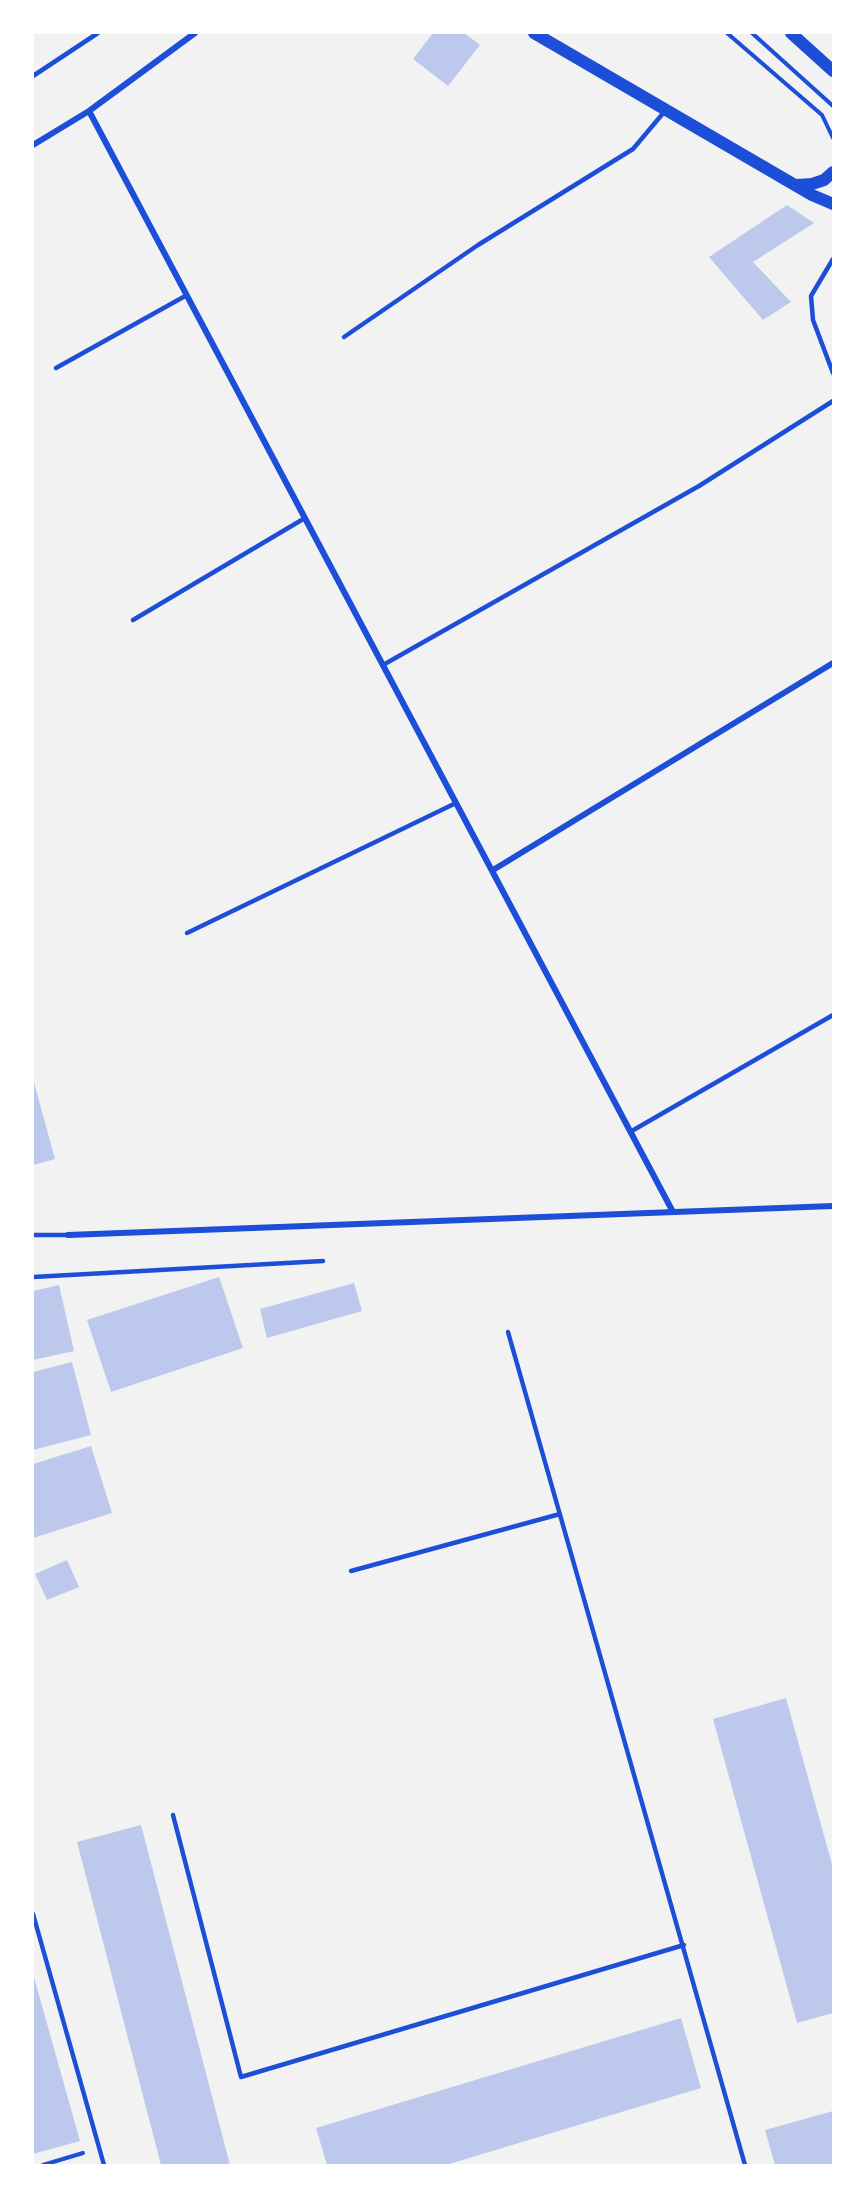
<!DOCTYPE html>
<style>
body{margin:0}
#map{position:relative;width:866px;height:2198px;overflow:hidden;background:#f2f2f2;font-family:"Sofia Sans Condensed",sans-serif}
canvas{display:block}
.frame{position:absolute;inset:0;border:34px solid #fff;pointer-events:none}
</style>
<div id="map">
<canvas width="866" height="2198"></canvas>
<div class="frame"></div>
</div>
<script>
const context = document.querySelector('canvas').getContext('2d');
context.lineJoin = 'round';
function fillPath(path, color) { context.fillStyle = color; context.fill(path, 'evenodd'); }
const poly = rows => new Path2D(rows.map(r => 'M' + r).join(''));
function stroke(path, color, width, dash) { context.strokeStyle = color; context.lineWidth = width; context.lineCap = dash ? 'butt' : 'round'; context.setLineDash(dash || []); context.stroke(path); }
fillPath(poly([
 [433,33,464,33,480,45,448,86,413,59],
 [787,205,814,223,753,262,791,302,763,320,709,257],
 [33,1079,55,1159,33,1165],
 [219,1277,243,1348,111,1392,87,1320],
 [354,1283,362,1311,267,1338,260,1309],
 [59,1285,74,1351,33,1360,33,1291],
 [72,1362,91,1435,33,1450,33,1372],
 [91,1446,112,1513,33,1538,33,1464],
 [67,1560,79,1587,47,1600,35,1574],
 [786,1698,833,1868,833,2013,797,2023,713,1719],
 [141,1825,230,2165,161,2165,77,1842],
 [33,1974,80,2141,33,2154],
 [681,2018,701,2088,446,2165,327,2165,316,2128],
 [833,2111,833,2165,775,2165,765,2130]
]), '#bdc9ec');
stroke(poly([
 [727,33,822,115,833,138],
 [752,33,833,106],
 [43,2165,83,2153]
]), '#1d4ed8', 4);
stroke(poly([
 [33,76,98,33],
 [833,259,811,296,813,320,833,373],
 [344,337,478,245,633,149,665,111],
 [56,368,187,295],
 [133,620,305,518],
 [383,665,699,486,833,401],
 [187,933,456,803],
 [630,1132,833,1015],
 [33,1235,68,1235],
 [33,1277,323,1261],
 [508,1332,745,2165],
 [351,1571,560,1514],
 [173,1815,241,2077,684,1945],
 [33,1914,104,2165]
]), '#1d4ed8', 4.5);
stroke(poly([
 [89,111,673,1212],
 [33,145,89,111,195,33],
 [493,870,833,663],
 [68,1235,833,1206]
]), '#1d4ed8', 6);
stroke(poly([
 [534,33,812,195,833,204],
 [791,33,833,71],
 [796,185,812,184,824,180,833,172]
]), '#1d4ed8', 12);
</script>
